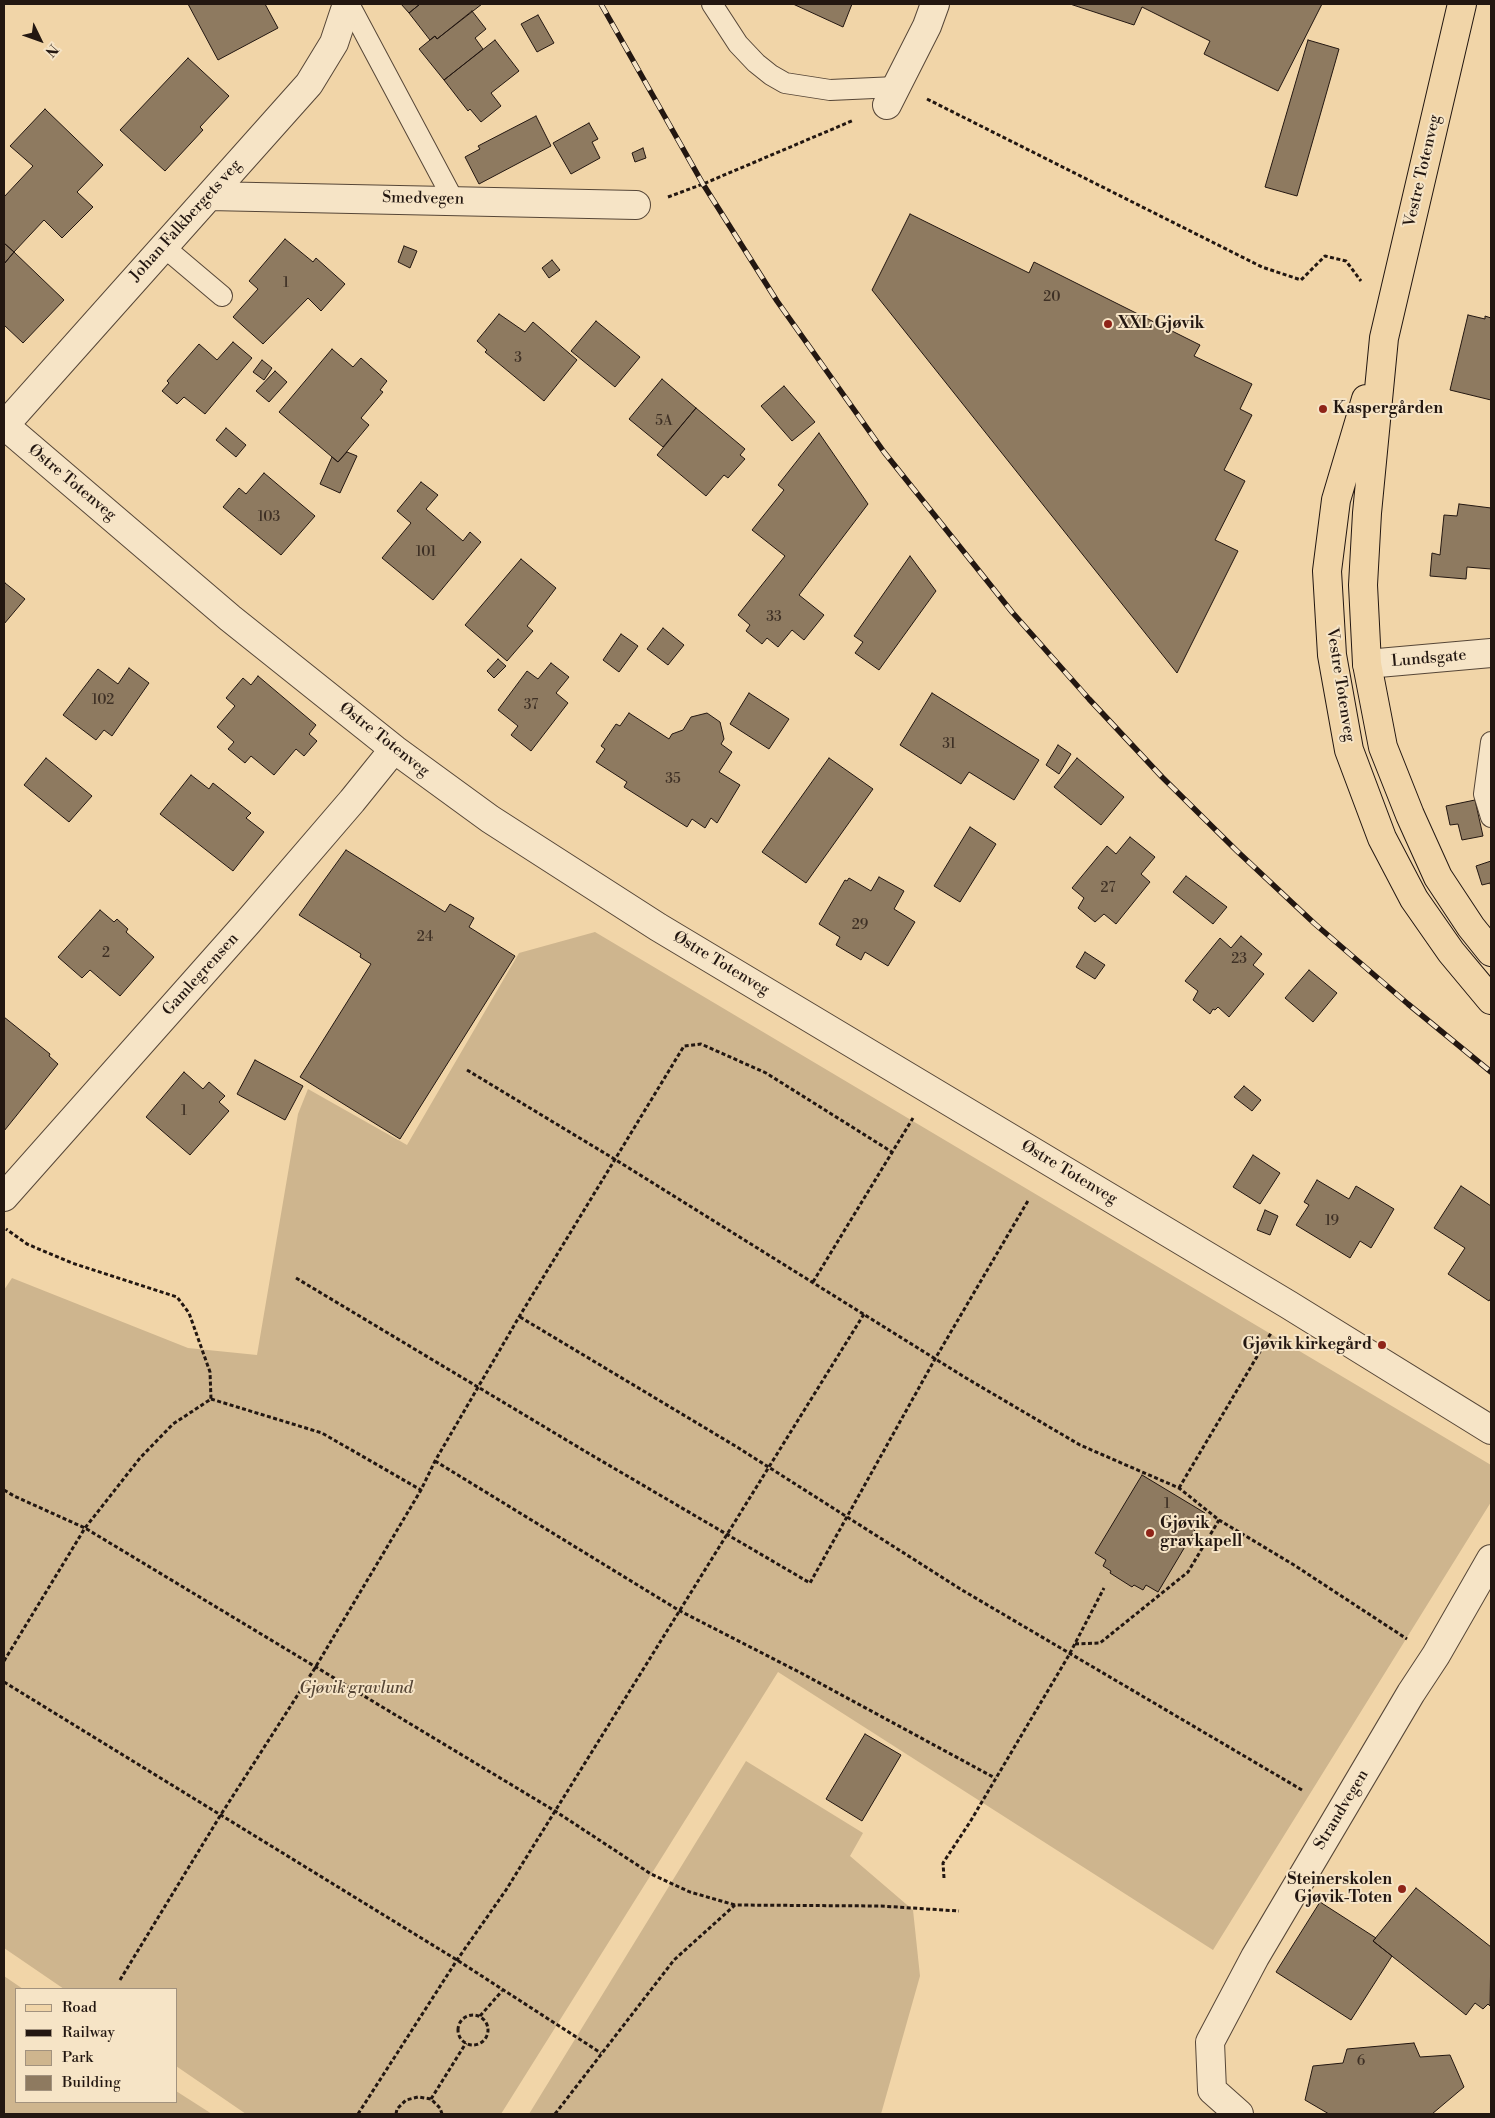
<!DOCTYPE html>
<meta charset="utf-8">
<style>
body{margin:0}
#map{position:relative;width:1495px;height:2118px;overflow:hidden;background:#f1d5a8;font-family:"Libre Bodoni",serif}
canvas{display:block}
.frame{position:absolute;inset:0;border:5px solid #231711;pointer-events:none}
.legend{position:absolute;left:15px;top:1988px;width:162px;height:115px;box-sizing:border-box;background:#f6e4c6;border:1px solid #a2927e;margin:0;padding:6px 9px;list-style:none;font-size:15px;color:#231711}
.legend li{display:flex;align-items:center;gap:10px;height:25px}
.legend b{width:25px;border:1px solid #a2927e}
.north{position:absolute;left:15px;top:15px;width:50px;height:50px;-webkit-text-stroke:4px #f6e4c6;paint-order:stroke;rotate:132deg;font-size:14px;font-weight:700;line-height:20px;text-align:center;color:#231711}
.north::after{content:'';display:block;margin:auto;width:18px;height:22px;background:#231711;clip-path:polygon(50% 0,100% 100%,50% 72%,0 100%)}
</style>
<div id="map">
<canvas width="1495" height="2118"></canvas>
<div class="frame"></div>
<ul class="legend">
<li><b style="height:6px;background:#f1d5a8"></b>Road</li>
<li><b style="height:6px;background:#231711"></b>Railway</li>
<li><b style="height:14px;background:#ceb58e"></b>Park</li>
<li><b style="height:14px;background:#8e7a60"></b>Building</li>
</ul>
<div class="north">N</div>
</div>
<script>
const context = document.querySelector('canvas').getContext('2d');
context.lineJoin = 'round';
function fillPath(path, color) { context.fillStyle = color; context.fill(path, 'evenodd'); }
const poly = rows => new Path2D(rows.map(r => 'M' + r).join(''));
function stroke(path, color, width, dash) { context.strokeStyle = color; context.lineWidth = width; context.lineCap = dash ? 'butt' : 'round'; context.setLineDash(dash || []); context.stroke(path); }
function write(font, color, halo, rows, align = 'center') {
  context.font = font + ' "Libre Bodoni",serif'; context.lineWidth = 4; context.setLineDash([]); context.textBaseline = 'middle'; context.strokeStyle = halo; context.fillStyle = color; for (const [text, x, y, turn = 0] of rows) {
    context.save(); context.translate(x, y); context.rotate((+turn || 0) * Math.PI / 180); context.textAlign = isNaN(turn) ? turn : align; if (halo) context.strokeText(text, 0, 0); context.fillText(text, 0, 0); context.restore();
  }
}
fillPath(poly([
 [595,932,1491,1465,1491,1502,1213,1950,778,1672,501,2114,246,2114,176,2066,176,1989,64,1989,4,1948,4,1290,12,1278,188,1348,257,1355,298,1114,308,1089,407,1145,519,953],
 [746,1761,863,1833,850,1856,913,1910,920,1976,881,2114,529,2114],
 [4,1976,23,1989,16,1989,16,2102,176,2102,176,2091,212,2114,4,2114]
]), '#ceb58e');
const building = poly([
 [188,4,265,4,278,28,218,60,188,4],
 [401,4,420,4,409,13,401,4],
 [420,4,482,4,437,39,435,36,430,40,409,13,420,4],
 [793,4,852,4,843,27,793,4],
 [1070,4,1322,4,1278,91,1204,54,1210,41,1142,7,1134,25,1070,4],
 [472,11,486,29,475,38,483,49,444,80,419,49,435,36,437,39,472,11],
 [538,15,554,43,537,52,521,24,538,15],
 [495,40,519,71,491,93,501,106,481,122,470,109,468,111,444,80,495,40],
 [1308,40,1339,49,1297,196,1265,187,1308,40],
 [188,58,229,96,200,127,203,130,165,171,120,130,188,58],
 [45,109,103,165,77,192,93,207,62,238,44,220,14,252,4,243,4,197,33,166,10,146,45,109],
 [536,116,551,146,479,184,465,157,480,149,478,146,536,116],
 [589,123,598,139,592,142,600,158,571,174,553,143,589,123],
 [643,148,646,158,635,162,632,153,643,148],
 [910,214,1029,273,1034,262,1200,345,1194,356,1252,384,1240,409,1252,415,1224,470,1245,481,1215,540,1238,551,1177,673,872,290,910,214],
 [285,239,313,262,316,258,345,284,321,311,308,298,263,344,233,317,258,289,249,281,285,239],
 [4,243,14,252,4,264,4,243],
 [404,246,417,251,410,268,398,262,404,246],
 [14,252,64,300,23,343,4,325,4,264,14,252],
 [552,260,560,270,549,278,542,268,552,260],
 [499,314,525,332,533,322,577,360,544,401,485,352,487,350,477,341,499,314],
 [1468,315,1485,319,1485,316,1491,318,1491,400,1450,390,1468,315],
 [596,321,640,357,615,387,571,351,596,321],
 [233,342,252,358,205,414,184,397,177,404,162,391,169,383,167,381,199,344,217,360,233,342],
 [332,349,353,367,361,358,387,381,380,390,383,392,361,418,369,425,338,462,279,412,332,349],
 [262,360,272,368,264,380,253,372,262,360],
 [275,371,287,382,269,402,256,391,275,371],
 [662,379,696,408,663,447,629,419,662,379],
 [784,386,815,422,792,441,761,406,784,386],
 [696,408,745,449,740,455,745,459,728,478,724,475,706,496,657,455,696,408],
 [226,428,246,445,236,457,216,440,226,428],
 [819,433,868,504,799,595,824,615,804,640,792,630,778,647,767,638,762,644,746,631,750,625,738,615,785,556,752,530,784,490,778,485,819,433],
 [347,452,357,456,340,493,320,484,332,457,338,462,347,452],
 [264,473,315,516,281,555,223,507,239,488,246,494,264,473],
 [421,482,438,495,426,509,463,541,470,532,481,542,433,600,382,558,411,523,397,511,421,482],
 [1459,504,1491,508,1491,569,1467,567,1466,579,1430,576,1432,553,1440,555,1444,515,1457,516,1459,504],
 [910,556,936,591,879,670,855,653,863,642,854,636,910,556],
 [521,559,556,588,527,626,533,631,507,661,465,625,521,559],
 [5,583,25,599,4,624,4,584,5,583],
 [663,628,684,645,668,665,647,649,663,628],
 [621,634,638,646,619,672,603,660,621,634],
 [498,659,506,666,494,678,487,671,498,659],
 [551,663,569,677,556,693,568,703,531,751,511,735,518,726,498,710,527,671,538,679,551,663],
 [129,668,149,683,112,736,104,730,96,740,63,715,98,669,118,684,129,668],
 [258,676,316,725,309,734,317,741,304,756,296,749,274,775,251,756,245,763,228,749,234,742,217,727,235,706,226,698,243,678,251,685,258,676],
 [749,693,789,719,769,749,730,724,749,693],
 [932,693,1039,760,1014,800,969,772,961,784,900,745,932,693],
 [629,713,669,739,672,734,683,730,691,717,707,713,720,722,724,739,721,744,732,752,719,772,740,785,717,823,711,818,705,828,692,819,687,827,624,787,627,782,596,762,605,749,601,746,616,724,620,726,629,713],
 [1058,745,1071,754,1059,774,1046,765,1058,745],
 [46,758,92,796,69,822,24,785,46,758],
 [829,758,873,789,806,883,762,852,829,758],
 [1077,758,1124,797,1101,825,1054,787,1077,758],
 [191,775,209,789,213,783,251,813,246,818,264,832,233,871,160,814,191,775],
 [1475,800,1483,836,1462,840,1458,824,1450,825,1446,806,1475,800],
 [970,827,996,844,960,902,934,886,970,827],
 [1130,837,1155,857,1141,874,1150,882,1116,924,1104,914,1095,922,1078,908,1084,898,1072,888,1107,846,1116,854,1130,837],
 [346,850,445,912,450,904,474,918,469,927,515,956,400,1139,300,1077,371,964,360,957,361,954,299,915,346,850],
 [1491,861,1491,887,1490,883,1482,885,1476,866,1491,861],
 [1186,876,1227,907,1213,924,1173,892,1186,876],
 [879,877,904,891,894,909,915,922,888,966,865,952,861,960,836,945,840,937,819,924,845,880,847,881,849,878,871,891,879,877],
 [100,910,114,922,117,919,128,929,126,932,154,957,120,996,90,970,82,978,58,957,100,910],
 [1241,936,1262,954,1253,965,1264,974,1229,1017,1218,1007,1215,1010,1213,1009,1210,1014,1193,1000,1198,991,1185,981,1220,938,1231,948,1241,936],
 [1085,952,1105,965,1095,979,1076,967,1085,952],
 [1309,970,1337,993,1313,1022,1285,998,1309,970],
 [4,1017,50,1054,49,1056,58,1064,4,1131,4,1017],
 [255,1060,303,1086,285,1120,237,1094,255,1060],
 [184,1072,203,1089,209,1082,225,1096,219,1102,229,1111,190,1155,146,1117,184,1072],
 [1244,1086,1261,1100,1252,1111,1234,1097,1244,1086],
 [1253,1155,1280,1173,1260,1204,1233,1187,1253,1155],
 [1317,1180,1349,1199,1356,1186,1394,1209,1371,1248,1360,1241,1350,1258,1296,1225,1309,1205,1304,1202,1317,1180],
 [1461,1186,1491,1206,1491,1298,1489,1301,1448,1274,1465,1248,1434,1228,1461,1186],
 [1265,1210,1278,1216,1270,1235,1257,1230,1265,1210],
 [1142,1475,1205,1513,1158,1592,1146,1585,1143,1590,1134,1585,1132,1587,1110,1573,1111,1571,1103,1566,1106,1560,1095,1553,1142,1475],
 [865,1734,901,1755,862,1821,826,1799,865,1734],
 [1416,1888,1491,1947,1490,2006,1488,2004,1483,2009,1475,2003,1466,2015,1373,1941,1416,1888],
 [1320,1902,1376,1938,1373,1941,1392,1956,1351,2020,1276,1972,1320,1902],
 [1414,2043,1420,2057,1450,2055,1464,2087,1432,2114,1329,2114,1305,2100,1313,2066,1343,2063,1347,2049,1414,2043]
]);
fillPath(building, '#8e7a60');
stroke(building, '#231711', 1);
const lane = poly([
 [349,4,453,199],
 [712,4,738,44,756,63,771,75,785,83,830,90,896,87],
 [164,247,222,296],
 [1491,742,1484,794,1491,817]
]);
const street = poly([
 [887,105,927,26,935,4],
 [209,196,636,205],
 [4,425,230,618,394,749,490,819,658,927,1289,1305,1491,1430],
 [4,426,309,84,334,43,347,4],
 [1367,664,1491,653],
 [4,1197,248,922,352,801,394,749],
 [1239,2114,1212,2090,1210,2042,1255,1957,1411,1693,1436,1655,1491,1559]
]);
const primary = poly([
 [1462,4,1384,338,1367,513,1363,585,1367,664,1383,747,1410,815,1438,877,1471,927,1491,952],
 [1366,399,1336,500,1327,571,1332,655,1349,750,1382,838,1414,899,1451,952,1491,1000]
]);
stroke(lane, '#564637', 22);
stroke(street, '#564637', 30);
stroke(primary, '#231711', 30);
stroke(poly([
 [927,99,1262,267,1301,280,1325,256,1346,261,1361,281],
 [668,197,703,184,854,120],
 [467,1070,616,1160,966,1378,1080,1445,1179,1488,1219,1520,1294,1565,1407,1639],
 [296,1278,588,1453,810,1583,935,1359,1029,1199],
 [813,1282,913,1118],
 [520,1317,737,1447,962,1590,1302,1790],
 [211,1399,322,1433,421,1490],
 [435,1461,680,1611,801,1673,995,1778],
 [1179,1488,1271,1333],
 [4,1490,14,1496,85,1528,555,1811,651,1874,690,1892,735,1905],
 [1075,1644,1100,1643,1188,1572,1219,1520],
 [4,1661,85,1528,140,1458,173,1424,211,1399,210,1372,189,1313,177,1297,72,1263,27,1244,6,1229],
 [4,1682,457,1960,601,2053],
 [944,1878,943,1863,970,1822,1069,1655,1104,1588],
 [120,1980,220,1816,315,1668,421,1490,435,1461,519,1317,684,1046,701,1044,766,1073,892,1152],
 '458 2030a15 15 0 1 1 30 0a15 15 0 1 1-30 0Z',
 [480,2016,502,1991],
 [431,2099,466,2043],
 [358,2114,457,1960,506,1890,864,1314],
 [396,2114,397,2109,406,2100,418,2097,431,2099,440,2108,442,2114],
 [555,2114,674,1960,735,1905,881,1906,959,1911]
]), '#231711', 3, [4, 2.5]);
stroke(lane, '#f6e4c6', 20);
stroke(street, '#f6e4c6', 28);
stroke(primary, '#f1d5a8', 28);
const rail = poly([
 [601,4,703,184,777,301,884,452,1012,612,1089,699,1162,777,1237,851,1315,924,1408,1004,1491,1072]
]);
stroke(rail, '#231711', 5.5);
stroke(rail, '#f6e4c6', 4, [11]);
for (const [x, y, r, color] of [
 [1108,324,5,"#8f2418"],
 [1323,409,5,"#8f2418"],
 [1382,1345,5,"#8f2418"],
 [1150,1533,5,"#8f2418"],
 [1402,1889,5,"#8f2418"]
]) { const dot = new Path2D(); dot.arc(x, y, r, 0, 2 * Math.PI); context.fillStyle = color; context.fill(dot); stroke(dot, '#f6e4c6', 2); }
write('14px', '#3e3025', null, [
 ["1",286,284],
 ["20",1052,298],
 ["3",518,359],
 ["5A",664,422],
 ["103",269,518],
 ["101",426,553],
 ["33",774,618],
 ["102",103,701],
 ["37",531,706],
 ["31",949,745],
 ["35",673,780],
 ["27",1108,889],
 ["29",860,926],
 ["24",425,938],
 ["2",106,954],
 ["23",1239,960],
 ["1",184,1112],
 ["19",1332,1222],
 ["1",1167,1505],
 ["6",1361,2062]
]);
write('16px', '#231711', '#f6e4c6', [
 ["Vestre Totenveg",1423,171,-77],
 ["Smedvegen",423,199,1],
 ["Johan Falkbergets veg",186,221,-48],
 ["Østre Totenveg",72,483,40],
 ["Lundsgate",1429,659,-5],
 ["Vestre Totenveg",1340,685,81],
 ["Østre Totenveg",384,740,38],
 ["Østre Totenveg",721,964,31],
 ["Gamlegrensen",201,975,-48],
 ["Østre Totenveg",1069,1173,31],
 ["Strandvegen",1342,1810,-59]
]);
write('bold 16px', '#231711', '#f6e4c6', [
 ["XXL Gjøvik",1118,324],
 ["Kaspergården",1333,409],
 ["Gjøvik kirkegård",1372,1345,"right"],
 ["Gjøvik",1160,1524],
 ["gravkapell",1160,1542],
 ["Steinerskolen",1392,1880,"right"],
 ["Gjøvik-Toten",1392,1898,"right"]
], 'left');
write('italic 16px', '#564636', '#f6e4c6', [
 ["Gjøvik gravlund",356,1689]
]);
</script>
